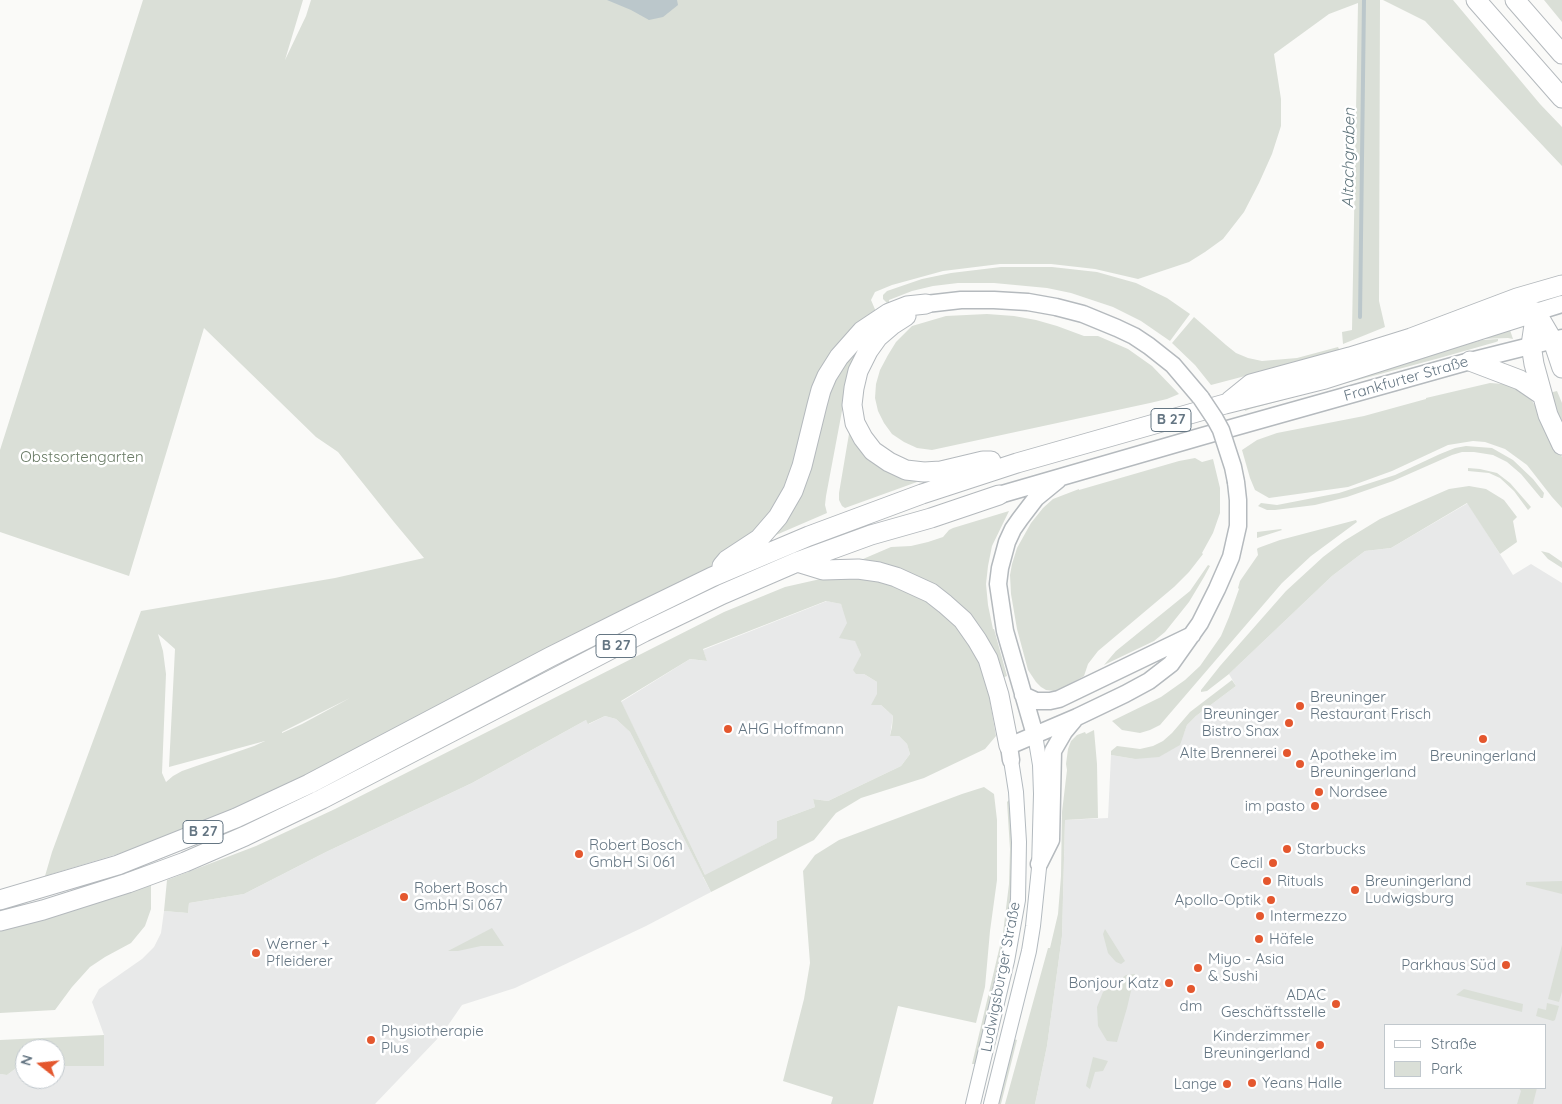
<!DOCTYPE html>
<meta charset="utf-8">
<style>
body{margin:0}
#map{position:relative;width:1562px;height:1104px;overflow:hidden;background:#fafaf8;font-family:Quicksand,sans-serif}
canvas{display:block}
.legend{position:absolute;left:1384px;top:1024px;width:162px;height:65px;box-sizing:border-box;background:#fff;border:1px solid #c1c8cd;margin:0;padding:6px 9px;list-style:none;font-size:15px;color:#657683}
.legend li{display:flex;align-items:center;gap:10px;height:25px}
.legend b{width:25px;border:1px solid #c1c8cd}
.north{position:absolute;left:15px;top:1039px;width:50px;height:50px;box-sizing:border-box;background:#fff;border:1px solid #c1c8cd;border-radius:50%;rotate:286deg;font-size:14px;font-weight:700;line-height:20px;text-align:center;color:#657683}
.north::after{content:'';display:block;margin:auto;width:18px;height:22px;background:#e4572e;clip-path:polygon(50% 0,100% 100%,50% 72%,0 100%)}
</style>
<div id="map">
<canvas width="1562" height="1104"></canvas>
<ul class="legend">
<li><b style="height:6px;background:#fff"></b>Straße</li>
<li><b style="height:14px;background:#dadfd7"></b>Park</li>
</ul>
<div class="north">N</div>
</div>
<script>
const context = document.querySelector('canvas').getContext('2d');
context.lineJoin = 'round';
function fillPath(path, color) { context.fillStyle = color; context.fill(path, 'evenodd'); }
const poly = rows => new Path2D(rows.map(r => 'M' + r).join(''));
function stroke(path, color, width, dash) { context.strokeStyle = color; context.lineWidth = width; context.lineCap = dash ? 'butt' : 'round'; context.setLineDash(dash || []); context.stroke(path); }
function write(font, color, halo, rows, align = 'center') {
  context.font = font + ' Quicksand,sans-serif'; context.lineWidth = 5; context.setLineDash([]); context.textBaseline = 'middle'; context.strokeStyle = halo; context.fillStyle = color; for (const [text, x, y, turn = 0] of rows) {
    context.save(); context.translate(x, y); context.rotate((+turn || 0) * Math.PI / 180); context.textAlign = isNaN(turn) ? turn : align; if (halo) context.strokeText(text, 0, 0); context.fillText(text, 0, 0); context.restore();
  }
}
fillPath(poly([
 [1468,503,1513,575,1531,564,1562,583,1562,1104,1035,1104,1047,1046,1062,936,1065,820,1108,818,1111,755,1135,759,1184,733,1187,725,1196,716,1236,686,1229,674,1332,576,1365,551,1391,548],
 [1386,1025,1546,1025,1546,1088,1386,1088],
 [827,601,841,604,861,655,858,664,864,674,877,682,877,694,881,705,893,716,890,736,899,736,907,744,910,754,901,766,828,801,813,799,815,807,777,821,777,838,703,877,711,892,646,926,515,988,462,1005,442,1034,375,1104,0,1104,0,1074,7,1075,19,1066,25,1066,25,1079,55,1079,55,1066,104,1066,104,1035,92,1002,99,989,142,959,154,947,161,933,164,911,188,913,189,903,244,894,326,852,472,783,586,720,589,724,605,716,616,719,630,732,703,876,705,875,621,702,690,659,707,661,703,650]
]), '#e8e9e9');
fillPath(poly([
 [143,0,303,0,285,60,306,16,311,0,1380,0,1379,301,1385,327,1343,344,1342,332,1352,330,1358,3,1329,14,1274,54,1281,99,1281,126,1272,154,1259,183,1244,212,1223,239,1205,252,1189,262,1138,279,1095,269,1051,264,1000,264,943,271,892,285,875,292,871,300,877,314,847,346,793,491,727,560,309,784,151,844,45,876,52,852,141,611,335,578,424,558,394,522,338,452,316,437,204,328,129,576,0,532,0,450],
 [158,634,175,649,169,767,265,741,254,746,182,771,173,776,166,782,162,773,166,674,163,651],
 [350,698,302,724,282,733,282,732],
 [1383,0,1453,0,1540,104,1562,127,1562,166,1425,21],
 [1544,0,1562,0,1562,22],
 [1001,267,1052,267,1097,272,1136,283,1167,298,1190,314,1170,341,1141,321,1113,307,1071,293,1047,288,994,283,958,283,933,286,912,291,889,300,889,302,887,303,883,299,883,295,887,291,922,279,951,273],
 [987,314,1014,316,1036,320,1057,326,1084,336,1098,336,1128,349,1152,366,1179,394,1167,399,1150,403,932,450,917,448,904,442,892,434,884,423,878,411,875,398,876,384,880,370,888,355,896,342,912,326,946,316],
 [1194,317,1226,345,1236,353,1248,358,1262,361,1297,358,1338,347,1340,351,1211,385,1195,365,1172,343],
 [1499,330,1510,330,1513,339,1508,338,1482,339],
 [861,339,846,405,842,411,826,496,825,505,827,513,769,538,826,394],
 [1498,339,1498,341,1496,342,1436,359,1250,409,1245,411,1244,408,1344,381,1471,343,1482,340],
 [1490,383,1504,384,1517,389,1531,399,1539,412,1562,457,1562,508,1552,497,1527,465,1505,449,1485,442,1473,441,1448,445,1392,471,1348,487,1269,498,1255,490,1250,478,1242,450,1257,440,1277,433,1364,416,1426,399,1426,398],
 [1557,391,1562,403,1562,430,1549,393],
 [850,428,915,480,917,482,845,508,842,506,839,500,839,493],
 [1466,446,1492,448,1513,460,1533,479,1544,493,1543,498,1541,498,1521,474,1507,462,1493,455,1474,452,1462,452,1452,455,1393,481,1347,497,1315,505,1275,510,1267,510,1258,506,1261,503,1277,505,1339,493,1395,475,1440,454,1455,448],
 [1195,458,1202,462,1213,459,1220,488,1220,513,1213,533,1202,553,1203,554,1189,572,1174,587,1098,651,1088,664,1084,676,1063,688,1054,691,1046,690,1041,687,1036,682,1028,670,1017,629,1011,594,1010,575,1012,564,1017,548,1031,523,1043,508,1053,499,1079,489,1079,490,1179,461],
 [1468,468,1480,469,1497,473,1510,483,1531,507,1528,510,1514,491,1500,478,1489,473,1468,471],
 [1469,486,1486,489,1504,500,1517,517,1513,521,1517,542,1500,554,1467,503,1391,548,1365,551,1332,576,1229,674,1207,691,1201,692,1201,690,1220,666,1286,591,1323,557,1344,541,1380,519,1449,489],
 [1009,511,992,546,988,566,986,584,988,605,993,629,994,629,1007,676,1002,678,996,662,891,568,863,559,891,547,911,546,928,542,943,537,949,530,953,528],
 [1356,520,1357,522,1311,556,1282,583,1160,725,1150,730,1140,733,1122,730,1112,721,1161,697,1185,680,1200,666,1221,636,1229,617,1239,589,1238,588,1240,581,1258,555,1257,549,1258,548,1280,540],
 [1281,529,1282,530,1257,538,1257,532],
 [1541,551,1549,553,1562,562,1562,568,1548,559],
 [1208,565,1210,566,1204,577,1189,602,1165,632,1154,641,1104,665,1116,651,1190,591],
 [838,575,889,582,928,601,957,628,973,648,986,678,996,736,985,749,924,778,861,798,836,813,814,840,711,892,630,732,616,719,605,716,588,724,586,720,472,783,326,852,244,894,189,903,188,913,164,911,167,880,256,846,335,809,724,612,785,587],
 [826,601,841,604,847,623,839,638,855,641,861,655,853,670,856,674,864,674,877,682,877,694,871,705,881,705,893,716,892,727,890,736,899,736,907,744,910,754,901,766,828,801,813,799,815,807,777,821,777,838,705,875,621,701,690,659,707,661,703,649],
 [1232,680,1236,686,1196,716,1187,725,1180,745,1159,757,1135,759,1111,755,1111,751,1117,746,1140,749,1153,746,1163,741,1172,733,1190,712],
 [1094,730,1097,764,1098,818,1065,820,1062,936,1047,1046,1035,1104,1005,1104,1048,948,1050,948,1058,914,1061,876,1062,812,1067,770,1066,764,1068,749,1071,741,1077,735,1085,732,1086,734],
 [984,787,994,794,997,820,997,880,990,931,985,987,976,1023,898,1006,873,1104,831,1104,833,1097,783,1081,804,999,810,963,803,871,815,855,839,840,962,794],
 [1009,800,1013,848,1012,883,1006,933,975,1064,972,1064,1003,933,1009,884,1010,849,1007,802],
 [151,879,151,909,145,926,131,943,105,957,90,967,72,987,55,1010,0,1013,0,925],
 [1562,881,1562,894,1526,885,1526,882],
 [492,928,504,946,481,946,458,951,448,951],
 [1105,929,1125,961,1121,964,1116,962,1108,953,1103,934],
 [1562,945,1562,992,1559,1002,1548,999],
 [1135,974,1127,1008,1117,1042,1107,1041,1098,1026,1097,1007,1103,992,1126,975],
 [1464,989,1523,1004,1522,1012,1456,995],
 [1547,1003,1559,1006,1555,1020,1553,1021,1536,1016,1538,1008,1546,1010],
 [104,1035,104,1066,55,1066,55,1049,25,1049,25,1066,19,1066,7,1075,0,1074,0,1040],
 [1014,1039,1017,1040,1001,1104,997,1104],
 [1093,1057,1108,1061,1103,1071,1095,1072,1090,1089,1086,1086],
 [1519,1088,1537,1088,1533,1104,1517,1104,1521,1091]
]), '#dadfd7');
fillPath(poly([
 [607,0,677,0,678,5,663,17,649,20,631,10]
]), '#bbc7cb');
stroke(poly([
 [1360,317,1364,0]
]), '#bbc7cb', 4);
const secondary = poly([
 [973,1104,1007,961,1018,900,1019,842,1016,792,1011,760],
 [991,1104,1029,951,1033,926,1039,868,1041,794,1040,765,1035,735]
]);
const primary = poly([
 [926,304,961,300,994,300,1028,302,1056,307,1083,314,1117,328,1134,336,1149,346,1173,365,1201,398],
 [1536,312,1562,304],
 [999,495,1203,436,1470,361,1562,338],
 [1023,695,1036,701,1050,701,1059,699,1192,635],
 [1035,735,1005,631,998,584,1000,568,1007,542,1013,529,1020,519,1036,498,1058,480],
 [1011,760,1009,746,1077,717,1125,694,1149,681,1171,664,1200,623,1217,589,1231,557,1238,526,1238,500,1236,482],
 [1039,864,1051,840,1053,751,1064,732,1074,720]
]);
const highway = poly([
 [1476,0,1562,98],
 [1515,0,1562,54],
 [1536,312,1531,345,1534,364,1548,415,1562,445],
 [1536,312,1553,341,1562,368],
 [906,316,892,325,878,337,868,351,858,371,854,388,852,405,855,423,863,438,873,451,889,462,906,470,924,472,941,471,983,461,991,461],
 [1470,361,1520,380,1542,395],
 [1230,401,1251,384,1350,357,1411,338,1517,298,1562,285],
 [797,562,823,570,858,569,879,572,896,577,931,593,945,604,963,620,977,640,988,659,999,695,1009,746],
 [722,566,727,560,759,539,778,517,793,491,802,466,817,405,821,390,827,376,839,357,862,331,889,313,907,306,926,304],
 [0,900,118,865,236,818,309,784,550,657,634,615,712,577,809,536,922,494,1017,463,1225,404,1325,379,1536,312],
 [0,921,43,910,128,883,185,862,245,836,322,799,644,632,723,594,797,562,871,535,931,518,999,495]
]);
stroke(secondary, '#b3babf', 16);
stroke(primary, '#b5babe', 19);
stroke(highway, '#b4b9bd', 21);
stroke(secondary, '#fff', 14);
stroke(primary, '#fff', 16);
stroke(highway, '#fff', 19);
const primaryBridge = poly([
 [1201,398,1215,419,1221,430,1233,467,1236,482]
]);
stroke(primaryBridge, '#b5babe', 19, []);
stroke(primaryBridge, '#fff', 16);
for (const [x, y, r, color] of [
 [1300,706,5,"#e4572e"],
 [1289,723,5,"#e4572e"],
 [728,729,5,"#e4572e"],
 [1483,739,5,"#e4572e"],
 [1287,753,5,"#e4572e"],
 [1300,764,5,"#e4572e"],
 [1319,792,5,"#e4572e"],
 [1315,806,5,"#e4572e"],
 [1287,849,5,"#e4572e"],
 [579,854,5,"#e4572e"],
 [1273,863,5,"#e4572e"],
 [1267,881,5,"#e4572e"],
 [1355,890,5,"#e4572e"],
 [404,897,5,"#e4572e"],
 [1271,900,5,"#e4572e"],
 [1260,916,5,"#e4572e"],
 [1259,939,5,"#e4572e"],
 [256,953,5,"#e4572e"],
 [1506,965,5,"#e4572e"],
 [1198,968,5,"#e4572e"],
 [1169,983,5,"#e4572e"],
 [1191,989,5,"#e4572e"],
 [1336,1004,5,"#e4572e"],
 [371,1040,5,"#e4572e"],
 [1320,1045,5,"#e4572e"],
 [1252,1083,5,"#e4572e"],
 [1227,1084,5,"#e4572e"]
]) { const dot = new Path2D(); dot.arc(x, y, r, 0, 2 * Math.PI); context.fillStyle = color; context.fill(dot); stroke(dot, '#fff', 2); }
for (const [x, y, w] of [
 [1171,420,40],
 [616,646,40],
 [203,832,40]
]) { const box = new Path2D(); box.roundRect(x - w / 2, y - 11.5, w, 23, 4); context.fillStyle = '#fff'; context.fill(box); stroke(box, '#657683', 1); }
write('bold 14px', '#657683', null, [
 ["B 27",1171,420],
 ["B 27",616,646],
 ["B 27",203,832]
]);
write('15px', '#657683', '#fff', [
 ["Frankfurter Straße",1406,379,-16],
 ["Ludwigsburger Straße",1001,977,-79]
]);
write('15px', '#687a64', '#fff', [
 ["Obstsortengarten",82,457]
]);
write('15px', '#657683', '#fff', [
 ["Breuninger",1310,697],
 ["Restaurant Frisch",1310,714],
 ["Breuninger",1279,714,"right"],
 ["Bistro Snax",1279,731,"right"],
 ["AHG Hoffmann",738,729],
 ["Alte Brennerei",1277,753,"right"],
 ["Apotheke im",1310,755],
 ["Breuningerland",1310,772],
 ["Breuningerland",1483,756,"center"],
 ["Nordsee",1329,792],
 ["im pasto",1305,806,"right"],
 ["Robert Bosch",589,845],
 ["GmbH Si 061",589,862],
 ["Starbucks",1297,849],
 ["Cecil",1263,863,"right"],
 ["Rituals",1277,881],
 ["Breuningerland",1365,881],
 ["Ludwigsburg",1365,898],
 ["Robert Bosch",414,888],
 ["GmbH Si 067",414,905],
 ["Apollo-Optik",1261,900,"right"],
 ["Intermezzo",1270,916],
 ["Häfele",1269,939],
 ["Werner +",266,944],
 ["Pfleiderer",266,961],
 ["Miyo - Asia",1208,959],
 ["& Sushi",1208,976],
 ["Parkhaus Süd",1496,965,"right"],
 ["Bonjour Katz",1159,983,"right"],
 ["ADAC",1326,995,"right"],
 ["Geschäftsstelle",1326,1012,"right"],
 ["dm",1191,1006,"center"],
 ["Physiotherapie",381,1031],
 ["Plus",381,1048],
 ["Kinderzimmer",1310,1036,"right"],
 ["Breuningerland",1310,1053,"right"],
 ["Yeans Halle",1262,1083],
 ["Lange",1217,1084,"right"]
], 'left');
write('italic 16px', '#60757c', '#fff', [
 ["Altachgraben",1349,158,-89]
]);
</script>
